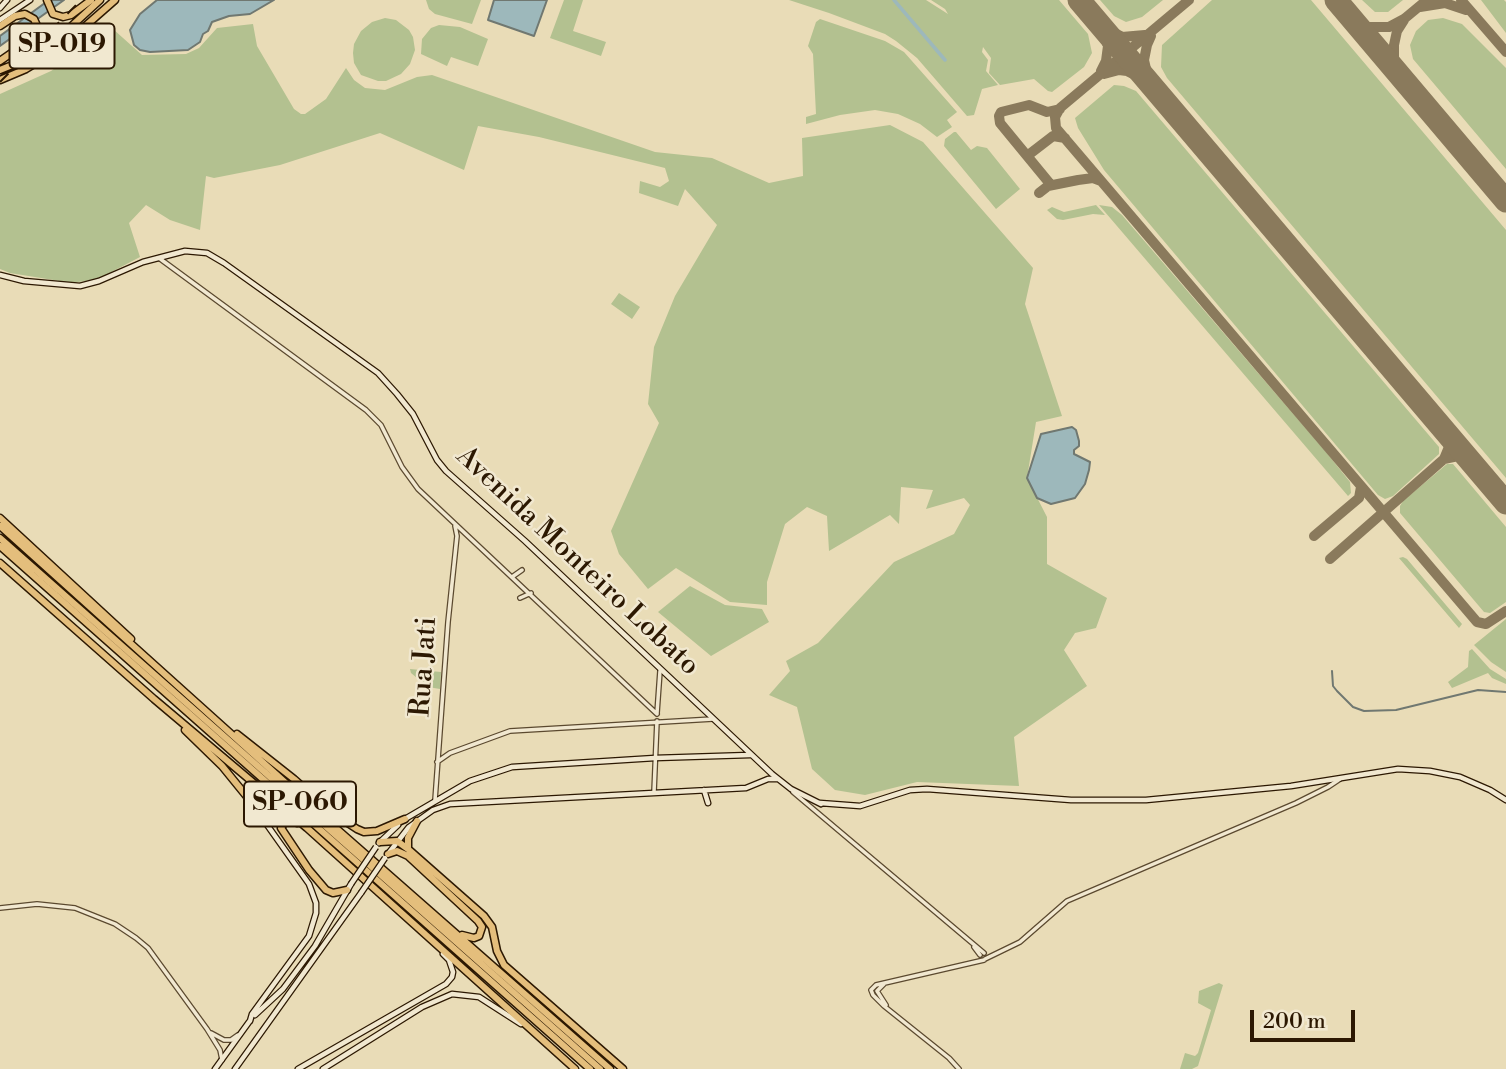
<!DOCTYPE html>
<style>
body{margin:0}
#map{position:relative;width:1506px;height:1069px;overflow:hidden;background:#e9dcb7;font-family:"Libre Bodoni",serif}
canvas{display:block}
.scale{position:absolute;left:1250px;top:1010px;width:105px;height:32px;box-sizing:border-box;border:4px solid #2c1802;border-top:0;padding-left:9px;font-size:21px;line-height:24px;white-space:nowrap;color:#2c1802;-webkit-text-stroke:5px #f1e8d0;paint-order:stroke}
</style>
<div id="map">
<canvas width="1506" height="1069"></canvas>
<div class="scale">200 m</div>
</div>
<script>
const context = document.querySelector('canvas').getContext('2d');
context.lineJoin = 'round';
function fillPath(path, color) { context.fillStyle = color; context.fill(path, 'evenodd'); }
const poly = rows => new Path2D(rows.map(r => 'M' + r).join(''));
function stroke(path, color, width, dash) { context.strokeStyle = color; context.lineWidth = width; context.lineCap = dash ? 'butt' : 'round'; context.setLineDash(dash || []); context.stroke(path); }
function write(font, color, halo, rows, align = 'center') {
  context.font = font + ' "Libre Bodoni",serif'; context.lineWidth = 5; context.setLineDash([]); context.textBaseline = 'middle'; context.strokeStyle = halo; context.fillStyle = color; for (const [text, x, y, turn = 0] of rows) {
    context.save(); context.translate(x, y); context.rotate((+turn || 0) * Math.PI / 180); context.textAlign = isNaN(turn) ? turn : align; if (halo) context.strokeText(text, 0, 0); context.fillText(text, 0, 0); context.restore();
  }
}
fillPath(poly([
 [426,0,481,0,472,24,435,14,429,9],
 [564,0,583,0,573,31,606,42,601,56,550,38],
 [789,0,926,0,948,14,945,9,931,0,1059,0,1088,34,1092,53,1084,67,1052,92,1048,91,1034,79,1000,85,989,73,991,58,983,47,982,52,988,60,986,71,998,85,982,89,974,115,967,116,917,58,896,41,885,34,829,13],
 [1100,0,1163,0,1142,17,1126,22,1114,16],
 [1212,0,1311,0,1506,230,1506,478,1167,78,1161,67,1162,45],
 [1362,0,1403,0,1388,12,1375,12],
 [1481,0,1504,0,1506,2,1506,33],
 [385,18,396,20,409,30,413,37,415,50,410,64,401,74,386,81,378,81,361,75,354,63,353,53,354,44,361,31,372,22],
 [1443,18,1462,24,1506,68,1506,169,1413,59,1410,45,1416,31,1428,20],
 [820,19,885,41,904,52,957,112,947,120,952,127,937,137,920,124,898,114,875,110,840,115,806,124,806,117,816,114,813,54,808,46,816,22],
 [253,24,257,46,294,109,301,114,305,114,326,99,346,68,354,80,365,88,385,90,417,77,432,75,655,152,712,158,769,183,803,176,802,138,890,125,923,142,1033,268,1025,304,1062,416,1036,422,1027,478,1047,517,1047,564,1107,598,1096,628,1075,633,1064,650,1087,686,1014,737,1019,786,917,782,865,795,835,790,812,769,797,707,769,695,790,671,786,661,818,643,894,562,954,534,970,505,964,498,926,509,933,490,901,487,899,524,890,515,829,551,827,516,807,507,785,524,767,582,767,605,730,602,676,568,648,589,619,554,611,531,659,423,648,404,654,347,675,296,717,225,685,189,678,206,639,193,640,181,660,187,669,181,665,168,539,137,478,126,464,170,380,133,280,165,214,178,206,176,200,230,170,220,146,205,129,223,140,257,98,279,72,283,10,273,0,269,0,94,51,71,113,29,142,55,186,54,199,48,217,28],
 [439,25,460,27,488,39,478,66,451,57,447,66,421,54,422,39,431,28],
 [1114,85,1124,86,1136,91,1439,447,1439,454,1393,496,1385,499,1378,495,1104,170,1078,128,1075,118],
 [954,132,956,132,971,150,977,146,987,148,1020,189,996,209,944,146,945,139],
 [1096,205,1105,215,1093,214,1063,220,1057,219,1047,210,1052,207,1064,212],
 [1099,205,1112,207,1122,215,1326,452,1350,482,1351,493,1348,496],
 [619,293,640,307,632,319,611,304],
 [1447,464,1453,464,1506,527,1506,602,1490,613,1484,612,1400,513,1400,506,1403,501],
 [1403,557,1407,559,1462,624,1459,628,1399,558],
 [690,586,725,605,762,609,769,622,711,656,658,612],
 [1506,619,1506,672,1491,662,1474,645],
 [1472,649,1490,669,1506,679,1506,684,1492,678,1488,673,1452,688,1448,682,1468,667,1469,651],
 [410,669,441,672,440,689,428,687,411,673],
 [1219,983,1223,985,1198,1066,1192,1069,1180,1069,1185,1053,1195,1056,1198,1053,1211,1010,1198,1003,1199,991]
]), '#b3c190');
const water = poly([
 [49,0,64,0,0,46,0,36,49,0],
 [157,0,274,0,250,14,229,16,212,22,208,31,203,34,200,42,188,50,150,52,140,50,134,45,130,30,140,14,157,0],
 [494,0,547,0,534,36,488,20,494,0],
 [1072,427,1076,430,1079,441,1079,446,1074,450,1074,454,1090,462,1089,470,1085,484,1075,498,1051,504,1037,498,1027,478,1041,434,1072,427]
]);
fillPath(water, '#9db8bb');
stroke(water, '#707871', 2);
stroke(poly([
 [1332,671,1333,686,1337,691,1353,707,1364,711,1396,710,1478,690,1506,692]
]), '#707871', 2);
stroke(poly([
 [894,0,945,60]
]), '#9db8bb', 3.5);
stroke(poly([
 [1189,0,1060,108,1055,117,1056,128,1477,622,1486,624,1506,611],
 [1461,0,1506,52],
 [1420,7,1445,3,1466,10],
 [1354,21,1368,27,1389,27,1404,19,1427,0],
 [1100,25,1122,37,1145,35],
 [1100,26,1108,46,1106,61,1101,71],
 [1104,74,1119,70,1127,71,1149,82],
 [1401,78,1394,59,1394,45,1397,31,1404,20],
 [1149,82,1144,60,1147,45,1151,36],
 [1027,156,1053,136,1065,138],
 [1051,185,1000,123,999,116,1001,112,1029,105,1047,112,1060,109],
 [1039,193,1048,186,1078,180,1093,178,1101,181],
 [1444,459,1458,456,1468,460],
 [1314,536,1359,498,1361,487],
 [1330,559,1444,459,1449,447,1447,434]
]), '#8a7a5c', 10);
stroke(poly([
 [1079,0,1506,503],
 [1336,0,1506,201]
]), '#8a7a5c', 23);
const tertiary = poly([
 [159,258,366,410,381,425,402,467,418,489,657,714],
 [512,577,522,570],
 [520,598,531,593],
 [657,713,660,671],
 [437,762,450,753,510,731,713,719],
 [654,792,657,721],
 [793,792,984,953],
 [435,800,448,622,457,536,455,526],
 [0,908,37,904,75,908,115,924,136,938,148,948,207,1029,220,1050,222,1060],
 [974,947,980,955],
 [985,959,1020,942,1067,901,1296,803,1328,787,1340,779],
 [884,984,877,991,886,1005],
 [211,1033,224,1040,231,1040,238,1035],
 [959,1069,949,1058,884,1006,873,995,871,990,876,985,984,960]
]);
const secondary = poly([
 [0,8,7,0],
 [0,20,30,0],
 [0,275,24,281,80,286,99,281,143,262,185,251,207,253,224,263,378,373,397,394,413,414,437,460,446,471,525,541,772,774,791,789,821,804],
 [704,790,708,803],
 [248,798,309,884,316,903,316,913,309,936,252,1014,250,1021],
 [820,803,860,806,910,790,927,789,1071,800,1146,800,1291,786,1398,769,1430,771,1460,777,1490,790,1506,800],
 [405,819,470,781,512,767,655,758,750,755],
 [379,843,398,825],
 [388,854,409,827,433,810,450,804,746,788,768,779,777,779],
 [255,1015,283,989,315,946,351,884],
 [215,1069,249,1022],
 [235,1069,361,893],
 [298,1069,446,984,452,977,453,972,449,960,443,954],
 [323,1069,422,1007,452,994,479,997,521,1024]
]);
const motorway = poly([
 [47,0,53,14,63,17,71,15,91,0],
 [0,26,15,16,25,14,34,19,38,28,26,43,0,61],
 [0,70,27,59,53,43,100,0],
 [0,80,26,69,58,50,115,0],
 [0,518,131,639],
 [0,526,338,830,610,1069],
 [0,538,600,1069],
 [0,546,590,1069],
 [0,563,154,699,307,828,575,1069],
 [185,730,222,766,248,798],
 [237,734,294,779,331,812,357,829,364,832,377,831,405,819],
 [297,823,286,820,281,828,309,870,326,890,333,893,347,890],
 [380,842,397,841,408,849,484,916,492,927,497,951,504,965,623,1069],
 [408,849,408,838,417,821],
 [388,854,397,851,408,856,478,921,482,927,479,936,474,938,462,935]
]);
stroke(tertiary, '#5b492f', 6);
stroke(secondary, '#2c1802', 7);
stroke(motorway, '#2c1802', 9);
stroke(tertiary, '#f1e8d0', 3.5);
stroke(secondary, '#f1e8d0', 4.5);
stroke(motorway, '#e4be7c', 6);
stroke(poly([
 [0,82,81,0]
]), '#2c1802', 2, [12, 12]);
const secondaryBridge = poly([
 [351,884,376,847],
 [361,893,385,858]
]);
stroke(secondaryBridge, '#2c1802', 7, []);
stroke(secondaryBridge, '#f1e8d0', 4.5);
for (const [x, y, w] of [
 [62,46,105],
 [300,804,112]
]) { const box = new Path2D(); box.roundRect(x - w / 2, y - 22.5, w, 45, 5); context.fillStyle = '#f1e8d0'; context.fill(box); stroke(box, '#2c1802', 2); }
write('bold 26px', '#2c1802', null, [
 ["SP-019",62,46],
 ["SP-060",300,804]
]);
write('28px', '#2c1802', '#f1e8d0', [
 ["Avenida Monteiro Lobato",577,562,43],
 ["Rua Jati",425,667,-86]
]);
</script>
